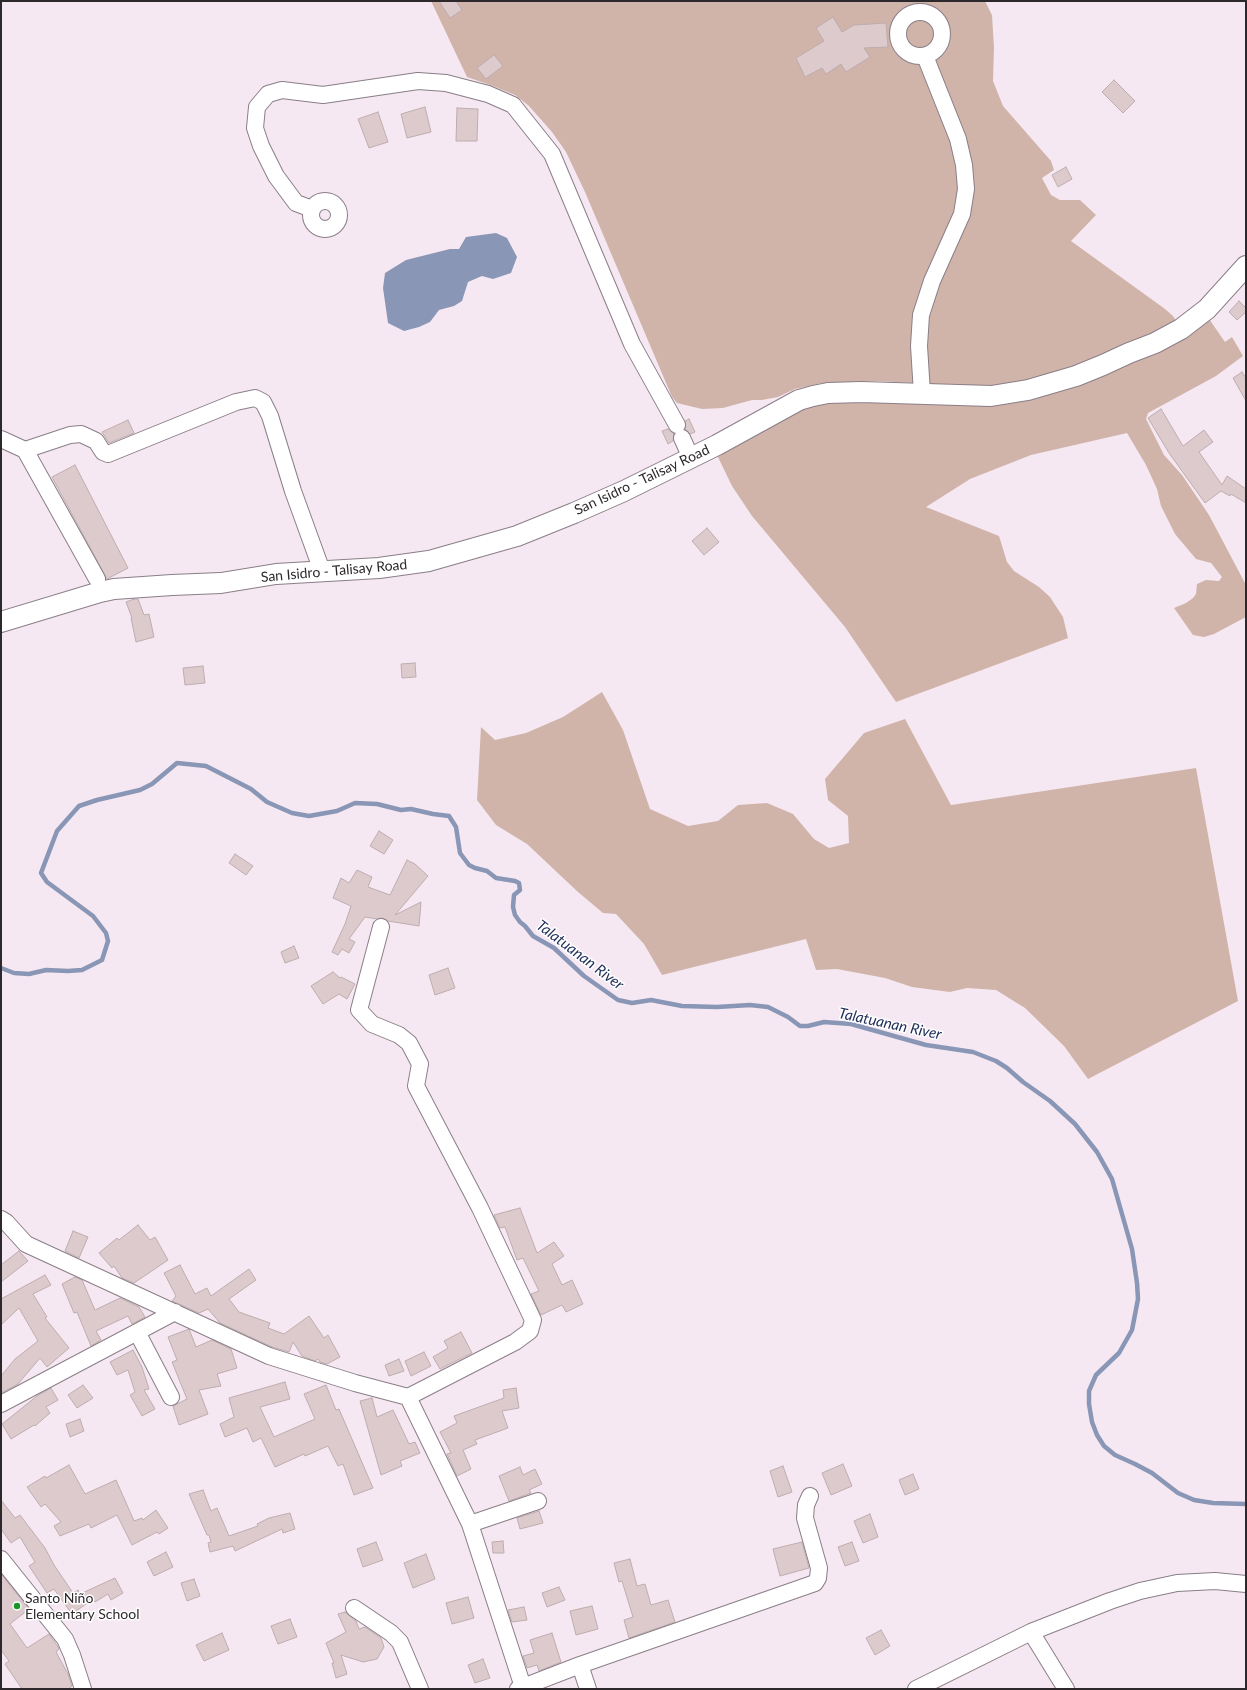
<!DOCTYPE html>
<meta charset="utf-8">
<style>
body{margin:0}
#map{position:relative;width:1247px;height:1690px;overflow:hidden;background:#f6e8f2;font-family:Lato,sans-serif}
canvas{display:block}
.frame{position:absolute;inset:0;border:2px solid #2d282c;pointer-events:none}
</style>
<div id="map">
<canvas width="1247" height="1690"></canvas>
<div class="frame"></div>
</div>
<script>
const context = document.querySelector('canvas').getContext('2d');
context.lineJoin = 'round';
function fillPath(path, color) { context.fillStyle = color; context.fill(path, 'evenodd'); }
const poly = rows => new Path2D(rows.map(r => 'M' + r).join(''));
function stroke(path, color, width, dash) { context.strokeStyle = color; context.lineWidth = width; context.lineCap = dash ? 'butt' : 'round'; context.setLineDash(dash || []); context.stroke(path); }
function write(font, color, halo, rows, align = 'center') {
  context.font = font + ' Lato,sans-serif'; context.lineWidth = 3; context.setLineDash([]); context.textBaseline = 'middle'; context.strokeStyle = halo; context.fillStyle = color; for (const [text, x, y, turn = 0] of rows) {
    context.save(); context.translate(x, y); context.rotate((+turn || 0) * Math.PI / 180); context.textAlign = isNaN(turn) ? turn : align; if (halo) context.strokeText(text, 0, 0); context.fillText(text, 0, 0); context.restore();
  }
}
fillPath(poly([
 [431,1,985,1,992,15,994,48,993,81,1003,106,1051,161,1054,170,1042,178,1051,195,1060,200,1080,200,1096,215,1071,241,1165,309,1173,316,1178,324,1106,358,1003,388,878,381,822,383,795,389,778,397,762,400,752,400,723,408,702,409,677,403,672,397,585,192,566,152,552,132,529,106,515,95,493,86,467,77],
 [1207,316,1225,342,1232,337,1243,356,1216,376,1148,413,1146,419,1164,455,1182,475,1209,515,1246,585,1246,617,1214,634,1204,637,1193,635,1174,608,1186,603,1193,598,1196,594,1197,584,1206,580,1219,581,1222,577,1211,563,1196,559,1175,534,1161,506,1157,489,1146,465,1127,433,1031,455,970,479,926,507,999,536,1007,562,1014,571,1039,587,1050,597,1063,617,1068,638,896,702,845,627,752,516,732,486,717,455,814,400,994,404],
 [602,692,623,730,650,809,688,826,718,821,738,805,767,803,793,814,814,839,829,848,849,843,848,816,828,800,825,779,864,733,905,719,951,805,1196,768,1238,1001,1088,1079,1064,1046,1025,1008,996,990,967,988,950,992,912,987,885,978,837,969,816,970,806,939,662,975,644,944,616,914,603,913,578,892,527,844,496,825,477,800,481,727,495,740,526,733,563,717]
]), '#d0b4aa');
fillPath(poly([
 [496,233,507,238,517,257,511,273,493,279,482,276,468,282,462,301,454,306,439,310,430,322,419,327,404,331,388,323,383,288,385,273,406,260,450,249,459,249,466,237]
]), '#8996b5');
stroke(poly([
 [1,968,14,973,29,974,46,970,68,971,82,970,102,960,108,941,106,933,93,916,47,882,41,873,57,831,79,806,97,800,140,790,152,784,177,763,206,766,251,789,267,802,292,813,309,816,337,811,355,803,377,804,401,810,411,809,433,814,449,816,456,827,460,853,469,865,475,868,487,871,496,878,515,881,519,883,520,890,514,895,513,907,515,915,520,922,525,926,533,936,554,948,584,976,618,1000,632,1003,651,1000,682,1006,717,1007,750,1005,768,1007,788,1017,800,1026,808,1026,824,1022,851,1024,926,1045,973,1052,996,1061,1007,1068,1023,1082,1050,1101,1075,1124,1097,1152,1112,1179,1132,1249,1137,1283,1138,1299,1132,1330,1119,1353,1096,1375,1089,1391,1089,1404,1092,1422,1097,1435,1104,1446,1115,1455,1135,1464,1152,1473,1178,1493,1194,1500,1213,1503,1246,1504]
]), '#8996b5', 4.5);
const building = poly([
 [439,1,456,1,462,10,450,18,439,1],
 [833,17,842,32,854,25,886,23,888,47,864,48,870,57,846,72,841,64,826,74,822,68,805,77,796,58,824,41,816,28,833,17],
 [494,55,503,66,486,79,477,68,494,55],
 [1114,80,1135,101,1123,113,1102,92,1114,80],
 [425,107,431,132,407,138,401,114,425,107],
 [457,108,478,109,477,141,456,141,457,108],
 [378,112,388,142,369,148,358,119,378,112],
 [1066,167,1072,179,1058,187,1052,175,1066,167],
 [1239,301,1246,308,1246,312,1237,320,1229,312,1239,301],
 [1242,372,1246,378,1246,401,1233,378,1242,372],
 [1161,409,1183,446,1204,430,1213,442,1199,452,1222,485,1227,476,1246,489,1246,503,1231,494,1230,496,1221,491,1205,503,1169,453,1148,418,1161,409],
 [689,419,695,432,690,434,685,429,685,421,689,419],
 [128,420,134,433,109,443,102,432,128,420],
 [668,429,674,434,673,441,668,444,662,431,668,429],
 [75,465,128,568,107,579,52,477,75,465],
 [707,528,719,542,704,555,692,541,707,528],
 [134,599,138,599,144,615,149,614,154,637,136,642,131,618,132,618,126,602,134,599],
 [415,663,416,677,402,678,401,664,415,663],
 [203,666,205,683,185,685,183,668,203,666],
 [379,831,393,840,384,854,370,846,379,831],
 [235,854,253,866,246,875,229,863,235,854],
 [407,860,415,864,428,876,395,915,421,902,419,926,388,921,383,918,377,919,365,917,349,939,355,942,349,953,342,949,338,955,332,952,345,924,351,906,333,898,341,878,349,883,357,870,372,877,368,887,390,895,407,860],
 [294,946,299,958,285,963,281,952,294,946],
 [448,968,455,988,435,995,429,975,448,968],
 [333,972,340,978,341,977,355,984,347,999,339,994,323,1004,311,986,333,972],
 [520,1208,537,1253,554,1242,564,1256,552,1264,562,1285,572,1280,583,1304,566,1312,562,1305,541,1315,531,1294,539,1291,523,1258,517,1260,505,1227,500,1228,494,1215,520,1208],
 [138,1225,150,1240,155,1237,168,1260,134,1283,122,1278,114,1266,112,1268,99,1253,117,1238,119,1240,138,1225],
 [73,1231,88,1237,79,1258,65,1251,73,1231],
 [19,1251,28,1261,1,1282,1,1265,19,1251],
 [180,1265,195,1294,207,1288,211,1296,249,1269,256,1280,229,1299,239,1312,270,1323,268,1328,284,1334,309,1316,324,1338,328,1335,340,1357,327,1364,320,1362,318,1359,315,1361,302,1356,293,1342,289,1352,272,1347,220,1323,208,1309,199,1313,172,1301,176,1296,164,1273,180,1265],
 [45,1275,51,1285,33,1294,47,1317,45,1318,69,1348,47,1367,40,1358,18,1384,1,1393,1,1376,15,1359,38,1341,19,1308,1,1325,1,1299,45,1275],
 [75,1277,82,1280,95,1310,120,1298,139,1307,145,1317,132,1324,128,1316,96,1331,101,1340,91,1346,77,1312,74,1313,62,1284,75,1277],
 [189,1329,196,1347,212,1340,231,1349,237,1368,217,1374,221,1386,199,1390,208,1414,179,1425,173,1406,187,1399,172,1362,177,1360,168,1337,189,1329],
 [461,1332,472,1353,440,1369,433,1357,448,1348,444,1341,461,1332],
 [133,1350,142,1367,149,1389,144,1390,155,1409,142,1416,130,1395,135,1392,128,1370,117,1375,110,1362,133,1350],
 [424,1352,431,1366,411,1376,405,1361,424,1352],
 [399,1359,404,1371,389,1376,385,1365,399,1359],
 [285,1382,290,1399,260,1407,274,1437,315,1419,304,1394,326,1385,336,1410,339,1409,373,1488,354,1495,343,1464,338,1466,328,1446,305,1456,304,1454,275,1467,261,1438,253,1442,247,1428,225,1437,220,1424,234,1417,229,1398,285,1382],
 [83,1385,93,1398,77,1408,68,1395,83,1385],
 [51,1388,58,1400,46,1407,50,1413,35,1426,34,1425,11,1439,2,1424,37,1396,51,1388],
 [516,1388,519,1408,502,1411,508,1428,475,1440,477,1444,463,1450,471,1469,457,1476,447,1454,451,1453,440,1432,457,1423,454,1416,504,1398,503,1390,516,1388],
 [372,1398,377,1417,393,1410,409,1444,415,1442,420,1453,400,1461,402,1466,381,1475,360,1401,372,1398],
 [80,1419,84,1431,70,1437,66,1424,80,1419],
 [843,1464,852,1486,831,1495,822,1473,843,1464],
 [69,1465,85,1494,116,1480,134,1521,142,1518,143,1520,156,1510,168,1528,159,1534,157,1532,132,1545,117,1515,91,1528,89,1524,60,1536,54,1526,61,1522,45,1504,41,1507,27,1487,45,1476,46,1478,69,1465],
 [783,1466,792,1492,778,1497,770,1471,783,1466],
 [520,1467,523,1475,535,1469,542,1484,529,1490,531,1493,509,1501,499,1476,520,1467],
 [913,1474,919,1489,905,1495,899,1480,913,1474],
 [203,1490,211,1511,217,1508,229,1536,258,1526,257,1524,269,1518,290,1513,295,1529,283,1533,282,1529,235,1551,233,1546,210,1552,208,1543,211,1542,209,1535,207,1535,189,1494,203,1490],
 [1,1500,15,1518,20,1515,45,1548,54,1565,73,1593,78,1590,80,1594,115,1578,123,1593,111,1600,108,1594,95,1602,93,1599,72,1614,54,1589,47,1593,29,1566,35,1562,20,1537,11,1543,1,1529,1,1500],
 [539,1511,543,1523,520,1529,517,1518,539,1511],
 [870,1514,878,1537,863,1543,854,1521,870,1514],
 [503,1541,504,1553,493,1553,492,1542,503,1541],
 [376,1542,383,1560,363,1567,357,1549,376,1542],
 [802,1542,809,1568,780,1576,773,1549,802,1542],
 [852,1542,859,1561,845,1566,838,1547,852,1542],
 [166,1552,173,1567,154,1576,147,1562,166,1552],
 [426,1554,435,1579,413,1588,404,1563,426,1554],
 [630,1559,637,1586,645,1584,651,1605,668,1600,675,1622,629,1638,624,1620,633,1617,622,1581,619,1582,614,1563,630,1559],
 [1,1574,29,1609,10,1624,27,1648,49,1634,58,1647,59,1649,56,1652,68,1674,72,1686,68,1689,22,1689,5,1664,9,1661,1,1650,1,1574],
 [194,1579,200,1596,187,1601,181,1583,194,1579],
 [559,1587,565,1600,547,1607,542,1593,559,1587],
 [468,1597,474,1618,452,1624,446,1603,468,1597],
 [592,1606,598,1629,576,1635,570,1611,592,1606],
 [524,1607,527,1620,512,1622,508,1610,524,1607],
 [345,1612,356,1621,359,1629,365,1627,381,1638,384,1647,377,1659,363,1662,341,1655,347,1674,336,1678,332,1663,334,1663,326,1643,346,1632,338,1614,345,1612],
 [290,1619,297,1637,278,1644,271,1626,290,1619],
 [881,1630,890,1646,875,1655,866,1638,881,1630],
 [222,1633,229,1650,204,1661,196,1645,222,1633],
 [552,1633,561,1662,539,1671,537,1665,527,1668,523,1656,534,1653,530,1640,552,1633],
 [483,1659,490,1678,475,1683,468,1665,483,1659]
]);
fillPath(building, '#dccacc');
stroke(building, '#beacae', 1);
const minor = poly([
 '898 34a22 22 0 1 1 44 0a22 22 0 1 1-44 0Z',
 '311 215a14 14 0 1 1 28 0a14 14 0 1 1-28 0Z',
 [312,209,296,203,276,176,261,146,255,128,257,107,268,94,282,90,323,95,418,81,446,83,488,94,513,105,552,154,632,344,677,425],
 [922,393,919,346,921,315,932,281,962,214,966,189,964,165,958,139,925,56],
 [682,438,691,458],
 [1,439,25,450],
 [97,579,25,450,70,435,81,434,96,441,103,452,108,454,236,402,255,398,263,402,270,416,293,491,322,571],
 [381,927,359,1010,372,1024,399,1035,409,1043,420,1064,416,1086,480,1208,533,1320,530,1331,515,1342,408,1397],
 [1,1219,6,1222,26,1244,269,1356,355,1383,408,1397,470,1524,523,1687],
 [137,1332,171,1397],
 [1,1404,175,1312],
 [470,1524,538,1501],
 [1,1559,65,1639,72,1655,83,1689],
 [354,1608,391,1633,400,1642,420,1689],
 [1031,1632,1066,1689],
 [580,1665,588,1689],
 [518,1689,580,1665,815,1583,818,1578,819,1568,805,1518,806,1505,810,1496],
 [916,1689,1031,1632,1110,1601,1140,1591,1177,1583,1215,1581,1246,1584]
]);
const tertiary = poly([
 [1,622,100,592,114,589,172,585,221,583,276,574,379,568,429,561,517,536,574,513,624,491,717,445,799,400,813,396,828,393,861,392,991,396,1028,390,1076,376,1103,365,1129,353,1155,343,1181,329,1207,309,1246,266]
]);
stroke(minor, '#8a7e87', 18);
stroke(tertiary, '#8a7e87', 22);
stroke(minor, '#fff', 16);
stroke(tertiary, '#fff', 20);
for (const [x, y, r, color] of [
 [17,1606,4,"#1a9628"]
]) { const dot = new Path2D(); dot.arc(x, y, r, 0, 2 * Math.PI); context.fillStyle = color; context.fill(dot); stroke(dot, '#fff', 1.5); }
write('14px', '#2d282c', '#fff', [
 ["San Isidro - Talisay Road",642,480,-25],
 ["San Isidro - Talisay Road",334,571,-5]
]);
write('14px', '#2d282c', '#fff', [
 ["Santo Niño",25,1598],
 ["Elementary School",25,1614]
], 'left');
write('italic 15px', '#22315c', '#fff', [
 ["Talatuanan River",580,955,37],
 ["Talatuanan River",890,1024,12]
]);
</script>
